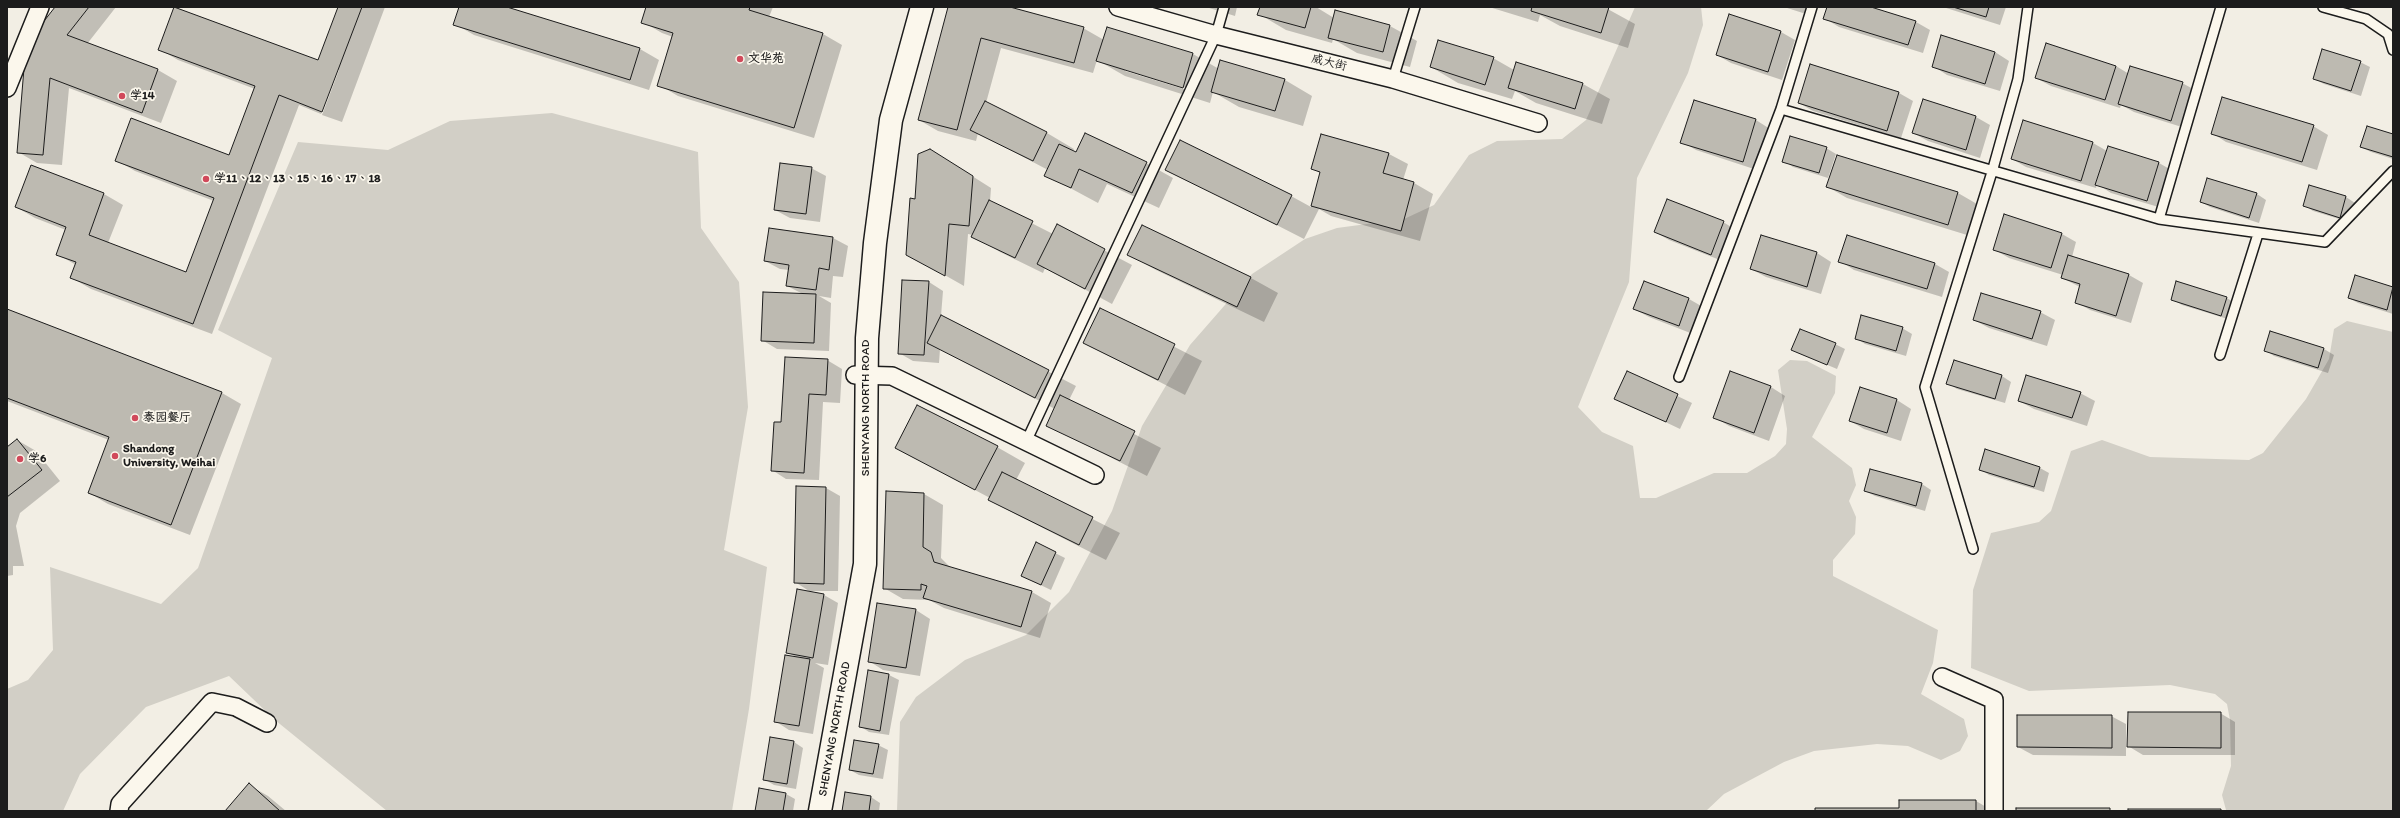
<!DOCTYPE html>
<meta charset="utf-8">
<style>
body{margin:0}
#map{position:relative;width:2400px;height:818px;overflow:hidden;background:#f2eee4;font-family:Itim,sans-serif}
canvas{display:block}
.frame{position:absolute;inset:0;border:8px solid #1c1c1c;pointer-events:none}
</style>
<div id="map">
<canvas width="2400" height="818"></canvas>
<div class="frame"></div>
</div>
<script>
const context = document.querySelector('canvas').getContext('2d');
context.lineJoin = 'round';
function fillPath(path, color) { context.fillStyle = color; context.fill(path, 'evenodd'); }
const poly = rows => new Path2D(rows.map(r => 'M' + r).join(''));
function stroke(path, color, width, dash) { context.strokeStyle = color; context.lineWidth = width; context.lineCap = dash ? 'butt' : 'round'; context.setLineDash(dash || []); context.stroke(path); }
function write(font, color, halo, rows, align = 'center') {
  context.font = font + ' Itim,"LXGW WenKai TC",sans-serif'; context.lineWidth = 3.5; context.setLineDash([]); context.textBaseline = 'middle'; context.strokeStyle = halo; context.fillStyle = color; for (const [text, x, y, turn = 0] of rows) {
    context.save(); context.translate(x, y); context.rotate((+turn || 0) * Math.PI / 180); context.textAlign = isNaN(turn) ? turn : align; if (halo) context.strokeText(text, 0, 0); context.fillText(text, 0, 0); context.restore();
  }
}
fillPath(poly([
 [1635,7,1701,7,1703,25,1688,73,1637,178,1629,282,1578,407,1602,432,1633,446,1640,498,1656,498,1714,473,1747,473,1775,456,1786,444,1787,429,1778,370,1790,360,1807,361,1836,376,1835,393,1812,437,1852,468,1856,485,1849,501,1856,517,1855,534,1833,560,1833,576,1938,630,1933,663,1921,694,1964,719,1968,736,1960,751,1941,760,1908,746,1877,744,1814,751,1784,762,1724,794,1706,811,897,811,900,722,916,697,965,660,1026,635,1069,592,1112,511,1142,426,1190,345,1252,274,1305,239,1337,228,1404,219,1434,205,1469,155,1497,141,1562,139,1586,120],
 [552,113,698,152,701,228,739,282,748,407,724,550,767,567,749,709,732,811,387,811,275,720,229,676,146,707,80,774,63,811,7,811,7,689,28,680,53,650,50,567,161,604,198,568,272,358,218,330,298,142,388,150,450,121],
 [2347,321,2393,332,2393,811,2226,810,2222,795,2231,766,2230,720,2227,704,2215,694,2170,685,2029,691,1971,668,1973,590,1991,533,2039,522,2051,511,2071,451,2102,440,2150,457,2249,460,2263,453,2306,399,2329,359,2334,329]
]), '#d2cfc6');
fillPath(poly([
 [56,7,116,7,87,44,158,70,177,81,161,123,69,88,62,165,37,163,18,152],
 [339,7,385,7,342,122,322,115,339,70,337,70,321,114,299,105,212,334,91,289,72,278,76,265,57,254,66,230,35,218,16,207,104,194,123,205,108,243,187,273,214,201,135,171,116,160,230,157,255,89,178,60,159,49,319,61],
 [460,7,503,7,640,49,659,60,649,90,474,35,455,24],
 [647,7,773,7,769,17,823,34,842,45,814,138,678,96,659,85,673,37,662,33,643,22],
 [949,7,1006,7,1083,28,1104,40,1108,28,1193,54,1219,69,1285,80,1312,96,1303,126,1239,107,1213,92,1210,103,1125,76,1097,60,1093,73,1001,48,986,103,1047,133,1074,149,1073,151,1076,153,1146,163,1173,178,1159,208,1107,184,1098,203,1046,175,1048,170,978,133,976,141,938,131,919,120],
 [1125,69,1188,88,1187,90,1125,71],
 [1206,7,1237,7,1235,16],
 [1261,7,1316,7,1334,18,1390,26,1417,41,1410,67,1357,53,1333,39,1332,43,1286,30,1259,14],
 [1489,7,1604,7,1635,24,1628,48,1560,26,1540,15,1538,22],
 [1784,7,1808,7,1806,14],
 [1828,7,1868,7,1916,22,1930,30,1923,53,1839,27,1824,18],
 [1943,7,2006,7,2000,25],
 [1730,15,1781,32,1795,40,1782,80,1731,63,1717,55],
 [1995,52,2009,61,2000,91,1947,75,1933,66],
 [1493,58,1514,70,1583,84,1610,99,1602,124,1536,103,1515,91,1512,99,1458,83,1431,67],
 [2360,62,2370,67,2361,96,2324,84,2314,79],
 [2116,66,2129,74,2182,83,2197,91,2185,128,2134,112,2121,105,2120,108,2051,86,2036,78],
 [1899,93,1913,101,1901,138,1813,111,1799,103],
 [1923,100,1976,117,1990,125,1980,158,1928,141,1913,133],
 [1695,101,1756,120,1770,129,1757,170,1696,150,1682,142],
 [2313,126,2328,135,2317,170,2226,142,2212,133],
 [2393,135,2393,159,2371,152,2361,147],
 [2093,143,2107,151,2159,163,2173,171,2162,208,2111,193,2097,184,2096,188,2026,167,2012,159],
 [1826,148,1836,154,1828,178,1793,167,1784,161],
 [1389,154,1408,164,1403,180,1414,183,1433,194,1420,241,1331,216,1319,209,1304,239,1167,169,1291,196,1311,207,1320,173,1313,169],
 [950,162,991,188,990,202,1053,234,1058,226,1132,265,1112,304,1045,268,1043,273,1000,252,973,235,968,234,964,286,927,265,916,200],
 [811,168,826,176,820,222,790,218,775,210],
 [2208,179,2257,194,2266,200,2259,223,2210,207,2201,202],
 [2310,186,2346,197,2355,203,2349,222,2313,211,2304,205],
 [1828,187,1958,193,1977,204,1967,235,1847,198],
 [2005,216,2062,234,2076,242,2072,257,2129,275,2143,283,2131,323,2090,310,2076,302,2080,287,2062,278,2063,275,2009,258,1995,250],
 [1723,222,1738,231,1725,262,1669,240,1655,232],
 [1142,226,1251,278,1278,293,1264,322,1156,270,1129,255],
 [770,229,833,238,848,246,843,277,833,276,831,298,819,296,831,303,829,351,777,349,762,340,803,294,787,286,789,270,780,269,765,261],
 [1761,236,1817,253,1831,262,1821,294,1766,277,1751,269],
 [1847,237,1935,264,1949,272,1942,297,1854,270,1840,261],
 [2356,277,2393,288,2393,314,2358,303,2349,298],
 [929,282,943,291,941,316,1076,386,1069,400,1161,448,1147,476,1047,425,1055,409,940,349,939,363,913,361,899,353],
 [1644,282,1689,299,1703,307,1693,334,1649,317,1634,309],
 [2177,282,2227,298,2236,304,2231,320,2182,305,2172,299],
 [1101,309,1202,361,1185,395,1084,343],
 [7,310,222,393,241,404,190,535,108,504,89,493,109,440,7,401],
 [2040,312,2055,320,2047,346,1989,328,1974,320],
 [1902,328,1912,334,1906,356,1865,344,1856,338],
 [2270,333,2324,349,2334,355,2328,373,2274,356,2265,350],
 [1835,344,1845,349,1837,369,1792,350],
 [827,360,842,369,840,403,823,402,819,480,786,479,772,470,782,424],
 [1954,362,2002,376,2011,382,2005,403,1957,389,1948,383],
 [1627,372,1692,403,1680,429,1615,398],
 [1731,372,1771,387,1785,396,1769,441,1729,426,1714,417],
 [1860,389,1897,400,1911,409,1901,441,1864,429,1850,421],
 [2080,393,2095,401,2087,426,2034,409,2019,401],
 [17,440,36,451,60,481,20,513,16,526,24,566,13,566,13,575,7,576,7,449],
 [997,447,1025,463,1016,480,1120,533,1106,560,1017,515,990,500,990,498,896,448],
 [1985,451,2040,468,2049,473,2044,492,1989,475,1980,469],
 [1922,484,1931,490,1925,511,1875,496,1865,491],
 [826,488,840,496,838,591,809,591,795,582],
 [924,494,943,505,941,558,951,568,1032,592,1051,603,1040,638,944,608,929,600,903,599,884,588],
 [1037,544,1065,558,1051,590,1032,581],
 [797,590,824,595,838,603,828,665,815,663,824,668,813,734,789,730,775,721,796,657,787,652],
 [916,610,930,619,920,676,883,670,869,661],
 [869,671,889,675,899,680,889,735,869,732,860,726],
 [2220,713,2235,722,2235,755,2143,755,2128,746],
 [2111,716,2126,724,2126,756,2033,755,2018,747],
 [794,742,803,748,796,789,774,785,764,779],
 [878,745,888,750,883,779,859,775,850,770],
 [249,785,268,796,286,811,226,811],
 [846,793,871,797,880,803,879,811,843,811],
 [786,794,795,799,793,811,756,811],
 [1900,801,1976,801,1993,811,1816,811,1900,809]
]), '#0003');
const building = poly([
 [55,7,89,7,67,35,158,69,142,113,50,78,43,155,17,153,24,68,41,25,55,7],
 [174,7,318,60,338,7,362,7,322,112,279,95,193,324,70,278,76,262,56,255,66,227,15,207,31,165,104,193,89,235,186,272,214,198,115,161,131,118,229,155,255,86,158,50,174,7],
 [459,7,507,7,640,48,630,80,453,25,459,7],
 [646,7,750,7,749,10,823,33,794,128,657,86,673,33,641,23,646,7],
 [948,7,1010,7,1084,27,1074,63,981,38,957,130,918,120,948,7],
 [1260,7,1311,7,1305,28,1257,15,1260,7],
 [1532,7,1609,7,1601,33,1531,11,1532,7],
 [1827,7,1871,7,1916,21,1908,45,1823,19,1827,7],
 [1953,7,1989,7,1986,17,1953,7],
 [1335,10,1390,25,1383,52,1328,38,1335,10],
 [1729,14,1781,31,1768,72,1716,55,1729,14],
 [1107,27,1193,53,1183,88,1096,61,1107,27],
 [1941,35,1995,52,1985,84,1932,67,1941,35],
 [1438,40,1494,57,1485,85,1430,67,1438,40],
 [2046,43,2116,66,2105,100,2035,78,2046,43],
 [2322,49,2361,61,2351,91,2313,79,2322,49],
 [1220,60,1285,79,1275,111,1211,92,1220,60],
 [1516,62,1583,83,1575,109,1508,88,1516,62],
 [1810,64,1899,92,1887,131,1798,103,1810,64],
 [2130,66,2183,82,2171,121,2118,104,2130,66],
 [2222,97,2314,125,2302,162,2211,134,2222,97],
 [1923,99,1976,116,1966,150,1912,133,1923,99],
 [1694,100,1756,119,1743,162,1680,143,1694,100],
 [985,101,1047,132,1033,161,970,130,985,101],
 [2023,120,2093,142,2081,181,2011,159,2023,120],
 [2367,126,2393,134,2393,157,2360,147,2367,126],
 [1085,133,1147,162,1132,193,1079,169,1071,188,1044,176,1059,144,1076,152,1085,133],
 [1321,134,1389,153,1383,173,1414,182,1401,231,1311,206,1320,172,1311,169,1321,134],
 [1790,136,1827,147,1819,173,1782,162,1790,136],
 [1180,140,1292,195,1277,225,1165,170,1180,140],
 [2108,146,2159,162,2147,201,2095,185,2108,146],
 [930,149,973,176,969,226,949,224,945,276,906,255,910,198,915,199,918,154,930,149],
 [1837,155,1958,192,1948,225,1826,187,1837,155],
 [780,163,812,167,806,214,774,210,780,163],
 [2207,178,2257,193,2249,218,2200,202,2207,178],
 [2309,185,2346,196,2340,218,2303,206,2309,185],
 [1667,199,1724,221,1711,255,1654,232,1667,199],
 [989,200,1033,221,1015,258,971,237,989,200],
 [2004,214,2062,233,2051,268,1993,250,2004,214],
 [1057,224,1105,249,1085,289,1037,264,1057,224],
 [1142,225,1251,277,1237,307,1127,255,1142,225],
 [769,228,833,237,829,270,819,268,816,290,786,286,789,265,764,261,769,228],
 [1761,235,1817,252,1807,287,1750,269,1761,235],
 [1847,235,1935,263,1927,289,1838,262,1847,235],
 [2068,255,2129,274,2116,316,2075,303,2080,284,2061,278,2068,255],
 [2355,275,2393,287,2387,310,2348,298,2355,275],
 [902,280,929,281,924,355,898,354,902,280],
 [1644,281,1689,298,1679,326,1633,309,1644,281],
 [2176,281,2227,297,2221,316,2171,300,2176,281],
 [763,292,816,294,814,343,761,341,763,292],
 [1981,293,2041,311,2032,339,1973,320,1981,293],
 [1100,308,1175,344,1158,380,1083,343,1100,308],
 [7,309,222,392,171,525,88,493,109,437,7,398,7,309],
 [941,315,1049,370,1035,398,927,343,941,315],
 [1861,315,1903,327,1896,351,1855,339,1861,315],
 [1800,329,1836,343,1827,365,1791,350,1800,329],
 [2270,331,2324,348,2318,368,2264,351,2270,331],
 [785,357,828,359,826,395,809,394,804,473,771,471,774,422,781,422,785,357],
 [1954,360,2002,375,1995,399,1946,384,1954,360],
 [1627,371,1678,394,1666,422,1614,399,1627,371],
 [1730,371,1771,386,1754,433,1713,418,1730,371],
 [2026,375,2081,392,2072,418,2018,401,2026,375],
 [1860,387,1897,399,1887,433,1849,421,1860,387],
 [1060,395,1135,431,1120,461,1046,426,1060,395],
 [917,405,998,446,975,490,895,448,917,405],
 [17,439,42,470,7,497,7,447,17,439],
 [1985,449,2040,467,2034,487,1979,470,1985,449],
 [1870,469,1922,483,1916,506,1864,491,1870,469],
 [1002,472,1093,517,1079,545,988,500,1002,472],
 [796,486,826,487,824,584,794,583,796,486],
 [886,491,924,493,923,547,931,552,934,562,1032,591,1021,627,923,598,927,586,921,584,921,590,883,589,886,491],
 [1036,542,1056,552,1041,585,1021,576,1036,542],
 [797,589,824,594,813,658,786,653,797,589],
 [877,603,916,609,906,668,868,662,877,603],
 [785,655,810,659,799,726,774,722,785,655],
 [868,670,889,674,880,731,859,727,868,670],
 [2128,712,2221,712,2221,748,2127,747,2128,712],
 [2017,715,2112,715,2112,748,2017,747,2017,715],
 [770,737,794,741,787,784,763,780,770,737],
 [854,740,879,744,873,774,849,770,854,740],
 [249,783,280,811,225,811,249,783],
 [759,788,786,793,783,811,755,811,759,788],
 [845,792,871,796,869,811,842,811,845,792],
 [1899,800,1976,800,1976,811,1815,811,1815,808,1899,808,1899,800],
 [2016,808,2110,808,2110,811,2016,811,2016,808],
 [2128,809,2221,809,2221,811,2128,811,2128,809]
]);
fillPath(building, '#bdbab1');
stroke(building, '#1c1c1c', 1);
const lane = poly([
 [2323,7,2366,19,2388,34,2393,50],
 [1393,79,1415,7],
 [1781,109,2159,219,2325,242,2393,171],
 [2159,219,2221,7],
 [2220,355,2258,234],
 [1679,377,1781,109,1812,7],
 [1026,442,1216,35,1224,7],
 [1973,549,1925,387,1992,172,2018,79,2028,7]
]);
const street = poly([
 [1118,7,1216,35,1393,79,1538,123],
 [7,88,40,7],
 [855,375,892,376,1095,475],
 [1942,677,1994,700,1994,811],
 [119,811,120,804,212,702,236,707,267,723]
]);
const secondary = poly([
 [820,811,865,564,867,338,875,243,891,120,922,7]
]);
stroke(lane, '#1c1c1c', 12);
stroke(street, '#1c1c1c', 20);
stroke(secondary, '#1c1c1c', 25);
stroke(lane, '#fbf7ec', 9);
stroke(street, '#fbf7ec', 17);
stroke(secondary, '#fbf7ec', 22);
for (const [x, y, r, color] of [
 [740,59,4,"#d1495b"],
 [122,96,4,"#d1495b"],
 [206,179,4,"#d1495b"],
 [135,418,4,"#d1495b"],
 [115,456,4,"#d1495b"],
 [20,459,4,"#d1495b"]
]) { const dot = new Path2D(); dot.arc(x, y, r, 0, 2 * Math.PI); context.fillStyle = color; context.fill(dot); stroke(dot, '#fbf7ec', 1.5); }
write('bold 12px', '#1c1c1c', '#fbf7ec', [
 ["文华苑",748,59],
 ["学14",130,96],
 ["学11、12、13、15、16、17、18",214,179],
 ["泰园餐厅",143,418],
 ["Shandong",123,449],
 ["University, Weihai",123,463],
 ["学6",28,459]
], 'left');
write('12px', '#1c1c1c', '#fbf7ec', [
 ["威大街",1329,63,14],
 ["SHENYANG NORTH ROAD",866,408,-90],
 ["SHENYANG NORTH ROAD",835,729,-80]
]);
</script>
